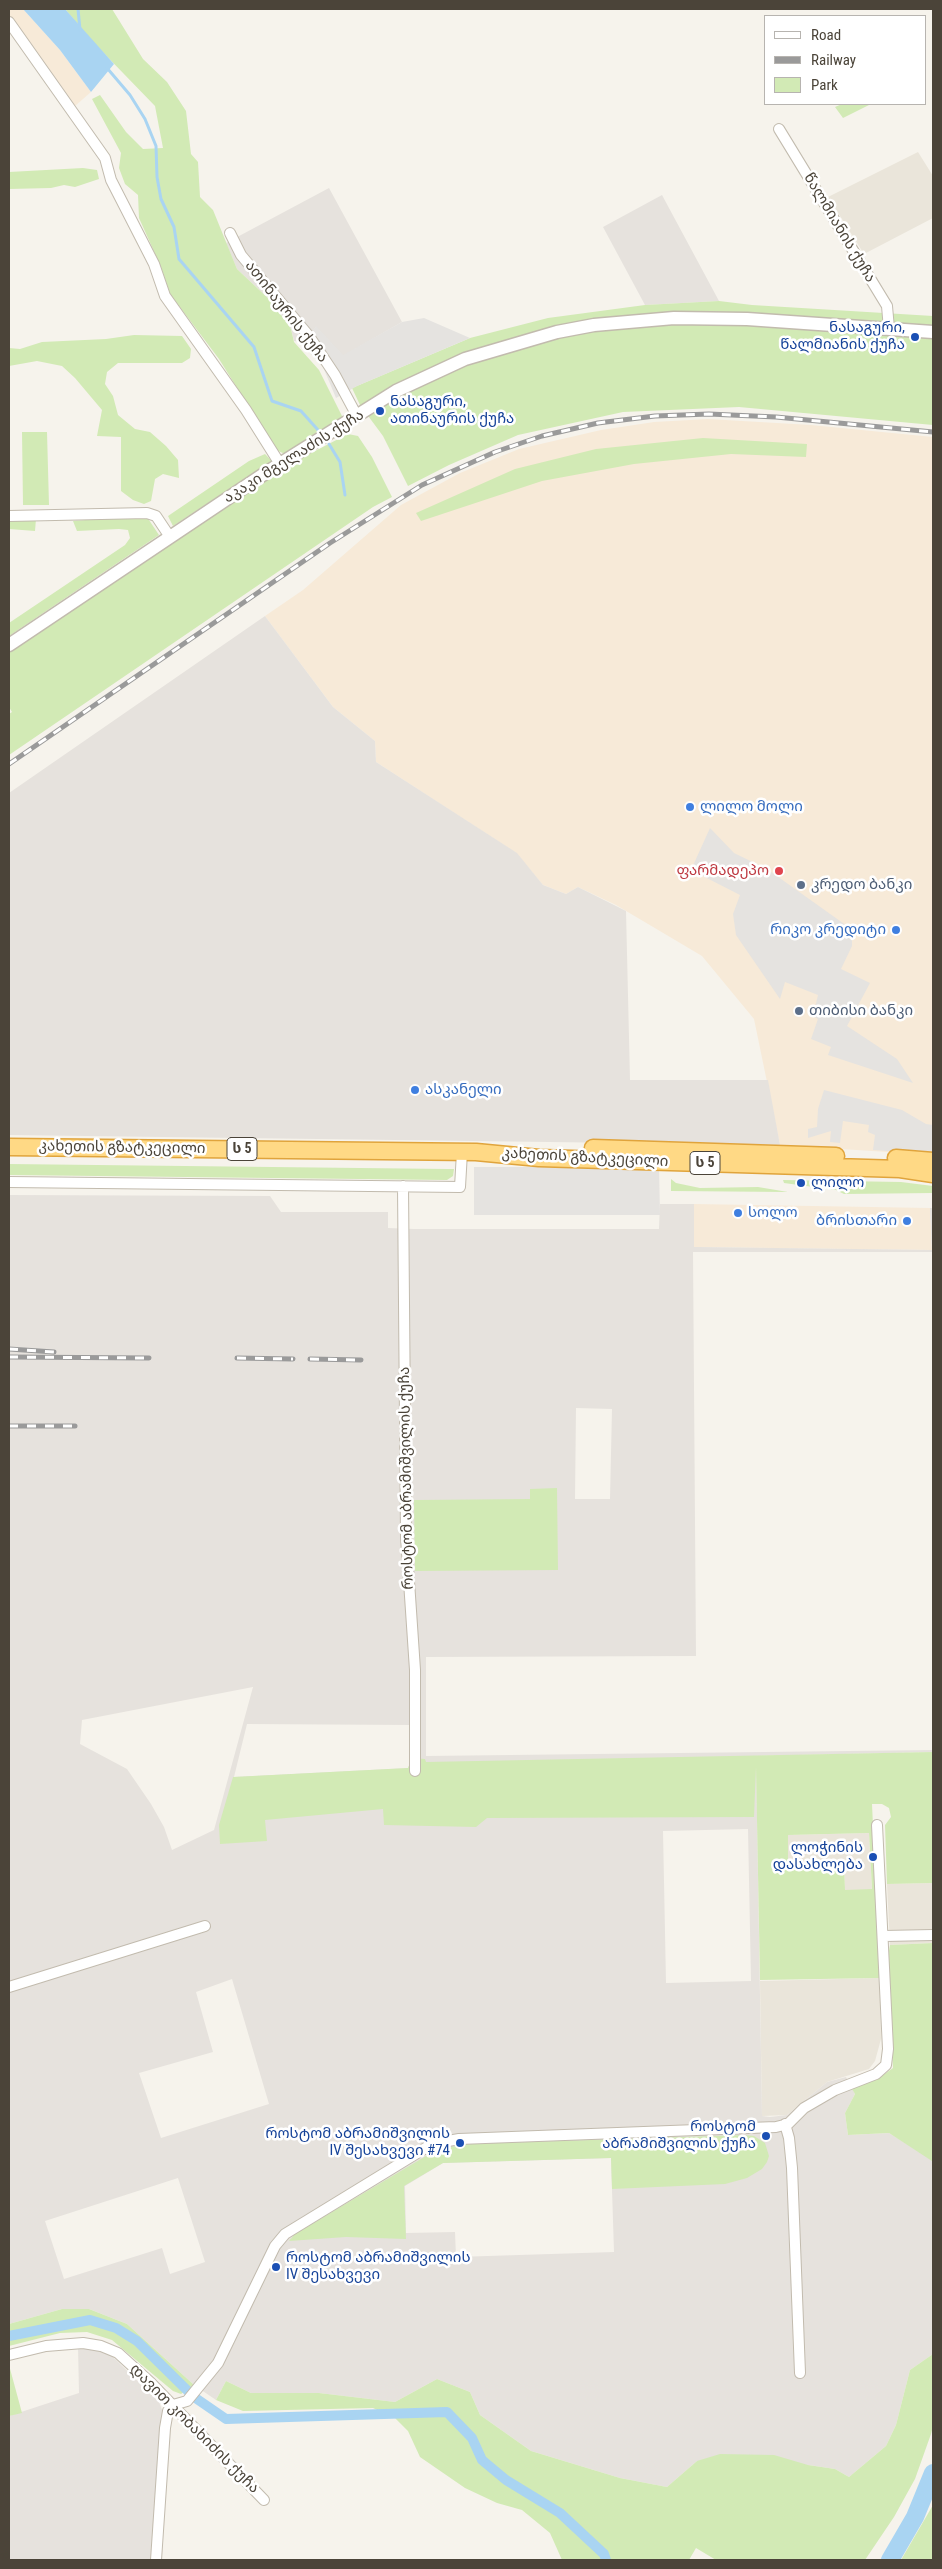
<!DOCTYPE html>
<meta charset="utf-8">
<style>
body{margin:0}
#map{position:relative;width:942px;height:2569px;overflow:hidden;background:#f6f3ec;font-family:"Roboto Condensed",sans-serif}
canvas{display:block}
.frame{position:absolute;inset:0;border:10px solid #4b4439;pointer-events:none}
.legend{position:absolute;left:764px;top:15px;width:162px;height:90px;box-sizing:border-box;background:#fff;border:1px solid #b7b4b0;margin:0;padding:6px 9px;list-style:none;font-size:15px;color:#4b4439}
.legend li{display:flex;align-items:center;gap:10px;height:25px}
.legend b{width:25px;border:1px solid #b7b4b0}
</style>
<div id="map">
<canvas width="942" height="2569"></canvas>
<div class="frame"></div>
<ul class="legend">
<li><b style="height:6px;background:#fff"></b>Road</li>
<li><b style="height:6px;background:#9a9a9a"></b>Railway</li>
<li><b style="height:14px;background:#d2eab5"></b>Park</li>
</ul>
</div>
<script>
const context = document.querySelector('canvas').getContext('2d');
context.lineJoin = 'round';
function fillPath(path, color) { context.fillStyle = color; context.fill(path, 'evenodd'); }
const poly = rows => new Path2D(rows.map(r => 'M' + r).join(''));
function stroke(path, color, width, dash) { context.strokeStyle = color; context.lineWidth = width; context.lineCap = dash ? 'butt' : 'round'; context.setLineDash(dash || []); context.stroke(path); }
function write(font, color, halo, rows, align = 'center') {
  context.font = font + ' "Roboto Condensed","Noto Sans Georgian",sans-serif'; context.lineWidth = 5; context.setLineDash([]); context.textBaseline = 'middle'; context.strokeStyle = halo; context.fillStyle = color; for (const [text, x, y, turn = 0] of rows) {
    context.save(); context.translate(x, y); context.rotate((+turn || 0) * Math.PI / 180); context.textAlign = isNaN(turn) ? turn : align; if (halo) context.strokeText(text, 0, 0); context.fillText(text, 0, 0); context.restore();
  }
}
fillPath(poly([
 [918,152,933,176,933,218,864,254,828,197],
 [869,1833,872,1890,845,1890,844,1863,788,1863,788,1835],
 [933,1883,933,1943,890,1945,887,1884],
 [880,1978,881,2039,875,2061,869,2069,827,2082,787,2115,762,2116,760,1981]
]), '#eae5da');
fillPath(poly([
 [9,9,23,9,60,50,91,92,67,113,9,31],
 [708,419,811,425,933,437,933,1155,780,1145,754,1019,702,956,616,905,578,887,566,894,543,885,516,853,376,762,375,741,333,707,265,616,303,590,401,505,460,473,519,449,601,430,654,422],
 [694,1204,930,1208,932,1250,694,1247]
]), '#f7ead8');
fillPath(poly([
 [329,188,402,322,343,356,316,327,309,336,300,342,294,341,291,329,271,301,237,269,226,243],
 [662,195,719,301,645,305,603,227],
 [265,616,333,707,375,741,376,762,517,853,543,885,566,894,578,887,626,911,630,1080,768,1080,780,1145,9,1135,9,793],
 [9,1195,270,1196,281,1212,388,1212,388,1228,414,1229,659,1229,660,1204,694,1204,694,1247,699,1247,932,1250,930,1208,933,1208,933,1252,693,1252,696,1656,426,1657,426,1756,933,1750,933,1752,756,1756,762,2116,770,2117,787,2115,827,2082,846,2077,855,2094,845,2113,848,2135,889,2133,933,2160,933,2354,910,2370,896,2425,886,2446,849,2477,835,2469,808,2465,697,2461,667,2487,620,2478,531,2451,480,2415,470,2392,437,2379,395,2402,319,2393,251,2393,226,2381,216,2400,194,2385,127,2324,89,2309,62,2309,9,2324],
 [576,1408,612,1409,610,1499,575,1499],
 [253,1687,214,1830,172,1850,164,1827,151,1804,127,1769,80,1744,82,1720],
 [247,1724,411,1725,412,1758,408,1768,234,1777],
 [748,1829,751,1981,666,1983,663,1831],
 [232,1979,269,2104,161,2138,139,2073,213,2052,196,1992],
 [611,2158,614,2252,456,2257,455,2232,406,2233,405,2186,443,2163],
 [178,2178,205,2262,170,2274,162,2248,64,2279,45,2221],
 [78,2346,93,2348,111,2355,159,2402,164,2415,150,2560,9,2560,9,2416,79,2393]
]), '#e6e2dd');
fillPath(poly([
 [65,9,112,9,143,59,167,82,186,111,191,154,198,162,200,197,213,210,237,269,271,301,291,329,294,342,319,370,343,418,285,454,276,450,219,359,170,294,161,267,139,218,138,195,125,184,119,168,121,153,92,99,100,95,126,132,143,149,163,148,155,106,92,41],
 [842,104,871,104,843,118,835,107],
 [83,168,97,170,99,179,75,187,64,185,51,188,9,189,9,172],
 [719,301,752,305,933,316,933,425,739,407,623,412,518,435,449,465,408,486,383,436,360,405,352,388,470,338,548,318,645,305],
 [134,335,182,336,191,349,190,358,182,363,118,363,107,372,105,384,113,396,118,415,135,429,150,432,166,446,178,460,179,478,163,474,155,479,151,501,144,504,133,500,121,491,121,437,97,436,102,410,75,378,62,366,37,361,9,366,9,348,20,349,42,342,106,339],
 [22,432,47,432,49,505,23,505],
 [348,434,358,436,372,457,392,497,373,507,9,755,9,714,12,712,9,707,9,652,284,467],
 [703,438,807,444,806,457,731,454,634,464,542,481,421,521,416,513,515,469,596,449],
 [265,454,272,461,173,526,168,516,249,461],
 [134,516,147,517,159,535,9,636,9,623,125,545,130,538,128,530,119,529,77,531,73,521],
 [36,519,35,531,9,529,9,520],
 [9,1164,448,1169,454,1169,453,1176,447,1180,9,1175],
 [671,1179,676,1183,700,1188,758,1187,788,1192,671,1191],
 [783,1180,901,1182,933,1186,933,1193,844,1194,836,1190,784,1183],
 [557,1488,558,1570,415,1571,414,1500,530,1499,530,1489],
 [933,1752,933,1883,887,1884,885,1825,891,1817,889,1808,882,1804,872,1804,880,1978,760,1980,756,1767,754,1817,487,1818,476,1827,384,1825,383,1809,265,1820,267,1841,220,1844,219,1825,233,1777,408,1768,412,1758,425,1759,426,1762],
 [869,1833,872,1889,845,1890,844,1863,788,1863,788,1835],
 [933,1943,933,2160,932,2161,889,2133,848,2135,845,2113,855,2094,852,2089,879,2078,893,2068,887,1961,890,1945],
 [745,2135,754,2136,765,2143,769,2156,767,2162,762,2169,747,2178,725,2184,612,2189,611,2158,443,2163,404,2186,406,2239,346,2237,289,2241,295,2234,426,2156,450,2147,467,2144],
 [62,2309,89,2309,127,2324,194,2385,181,2394,173,2391,112,2340,87,2332,60,2333,9,2346,9,2324],
 [933,2354,933,2426,931,2434,915,2479,894,2517,865,2560,716,2560,696,2548,689,2560,562,2560,550,2533,522,2510,497,2503,465,2488,420,2457,408,2431,395,2418,373,2408,243,2411,216,2400,226,2381,251,2393,319,2393,395,2402,437,2379,470,2392,480,2415,531,2451,620,2478,667,2487,697,2461,720,2454,774,2455,808,2465,835,2469,849,2477,886,2446,896,2425,910,2370],
 [9,2365,22,2413,9,2416],
 [933,2505,933,2560,901,2560]
]), '#d2eab5');
fillPath(poly([
 [424,318,470,338,357,386,336,398,323,367,300,342,309,336,316,326,343,355,402,322],
 [710,828,734,853,767,869,847,926,844,933,852,939,852,946,841,969,870,983,847,1026,897,1059,913,1083,828,1055,831,1047,811,1039,818,1019,813,1016,818,995,785,982,780,999,736,935,733,914,740,895,691,870],
 [824,1090,902,1110,926,1124,933,1125,933,1154,873,1150,875,1135,868,1132,869,1125,843,1121,840,1143,830,1142,831,1131,808,1138,808,1129,817,1127,818,1109],
 [474,1167,659,1167,660,1215,474,1215]
]), '#e5e3e0');
fillPath(poly([
 [23,9,65,9,114,64,91,92,60,50]
]), '#a9d4f2');
stroke(poly([
 [78,9,80,30],
 [107,68,130,95,145,119,156,146,157,177,161,199,174,227,179,259,254,347,272,401,301,411,318,430],
 [329,444,340,462,345,495]
]), '#a9d4f2', 3);
stroke(poly([
 [9,2336,90,2320,116,2328,137,2341,194,2397,226,2419,447,2412,472,2438,482,2460,506,2480,560,2513,604,2554,606,2560]
]), '#a9d4f2', 10);
stroke(poly([
 [890,2560,915,2517,933,2473]
]), '#a9d4f2', 18);
const minor = poly([
 [9,22,105,158,111,180,154,264,165,296,246,410,280,464],
 [779,129,887,306,889,329],
 [230,233,241,255,309,336,335,375,357,416],
 [9,516,147,513,156,516,170,537],
 [9,1182,460,1187,462,1152],
 [403,1186,406,1537,415,1670,415,1771],
 [884,1936,933,1935],
 [9,1987,205,1926],
 [785,2124,789,2138,792,2168,800,2373],
 [9,2355,46,2346,83,2343,101,2346,118,2353,151,2383,264,2500],
 [173,2405,187,2401,218,2363,275,2246,285,2234,432,2144,459,2139,776,2127,788,2124,804,2108,835,2090,876,2074,886,2065,888,2049,877,1825],
 [156,2560,165,2428,168,2411,173,2405]
]);
const tertiary = poly([
 [9,645,267,472,396,391,465,359,557,332,594,325,674,318,747,319,933,332]
]);
const trunk = poly([
 [9,1147,476,1152,539,1158,900,1169,933,1174],
 [593,1148,836,1156],
 [896,1158,933,1161]
]);
stroke(minor, '#c2bbae', 12);
stroke(tertiary, '#c2bbae', 15);
stroke(trunk, '#e0a43c', 19);
stroke(minor, '#fff', 10);
stroke(tertiary, '#fff', 12);
stroke(trunk, '#ffd985', 16);
const rail = poly([
 [9,764,330,543,422,485,495,452,542,436,598,423,655,416,709,414,776,417,933,432],
 [9,1349,54,1352],
 [9,1357,149,1358],
 [237,1358,293,1359],
 [310,1359,361,1360],
 [9,1426,75,1426]
]);
stroke(rail, '#9a9a9a', 5);
stroke(rail, '#fff', 3, [9]);
for (const [x, y, r, color] of [
 [915,337,5,"#1a4fb4"],
 [380,411,5,"#1a4fb4"],
 [690,807,5,"#3f7fe0"],
 [779,871,5,"#e0444e"],
 [801,885,5,"#5c6f8a"],
 [896,930,5,"#3f7fe0"],
 [799,1011,5,"#5c6f8a"],
 [415,1090,5,"#3f7fe0"],
 [801,1183,5,"#1a4fb4"],
 [738,1213,5,"#3f7fe0"],
 [907,1221,5,"#3f7fe0"],
 [873,1857,5,"#1a4fb4"],
 [766,2136,5,"#1a4fb4"],
 [460,2143,5,"#1a4fb4"],
 [276,2267,5,"#1a4fb4"]
]) { const dot = new Path2D(); dot.arc(x, y, r, 0, 2 * Math.PI); context.fillStyle = color; context.fill(dot); stroke(dot, '#fff', 2); }
for (const [x, y, w] of [
 [242,1149,30],
 [705,1163,30]
]) { const box = new Path2D(); box.roundRect(x - w / 2, y - 11.5, w, 23, 4); context.fillStyle = '#fff'; context.fill(box); stroke(box, '#4b4439', 1); }
write('bold 14px', '#4b4439', null, [
 ["ს 5",242,1149],
 ["ს 5",705,1163]
]);
write('15px', '#4b4439', '#fff', [
 ["წალმიანის ქუჩა",839,228,59],
 ["ათინაურის ქუჩა",286,312,52],
 ["აკაკი მგელაძის ქუჩა",294,457,-32],
 ["კახეთის გზატკეცილი",122,1148,1],
 ["კახეთის გზატკეცილი",585,1158,3],
 ["როსტომ აბრამიშვილის ქუჩა",407,1478,-91],
 ["დავით კობახიძის ქუჩა",194,2429,45]
]);
write('15px', '#164399', '#fff', [
 ["ნასაგური,",905,328],
 ["წალმიანის ქუჩა",905,345],
 ["ნასაგური,",390,402,"left"],
 ["ათინაურის ქუჩა",390,419,"left"],
 ["ლილო",811,1183,"left"],
 ["ლოჭინის",863,1848],
 ["დასახლება",863,1865],
 ["როსტომ",756,2127],
 ["აბრამიშვილის ქუჩა",756,2144],
 ["როსტომ აბრამიშვილის",450,2134],
 ["IV შესახვევი #74",450,2151],
 ["როსტომ აბრამიშვილის",286,2258,"left"],
 ["IV შესახვევი",286,2275,"left"]
], 'right');
write('15px', '#366cbe', '#fff', [
 ["ლილო მოლი",700,807],
 ["რიკო კრედიტი",886,930,"right"],
 ["ასკანელი",425,1090],
 ["სოლო",748,1213],
 ["ბრისთარი",897,1221,"right"]
], 'left');
write('15px', '#be3a42', '#fff', [
 ["ფარმადეპო",769,871]
], 'right');
write('15px', '#4e5e75', '#fff', [
 ["კრედო ბანკი",811,885],
 ["თიბისი ბანკი",809,1011]
], 'left');
</script>
